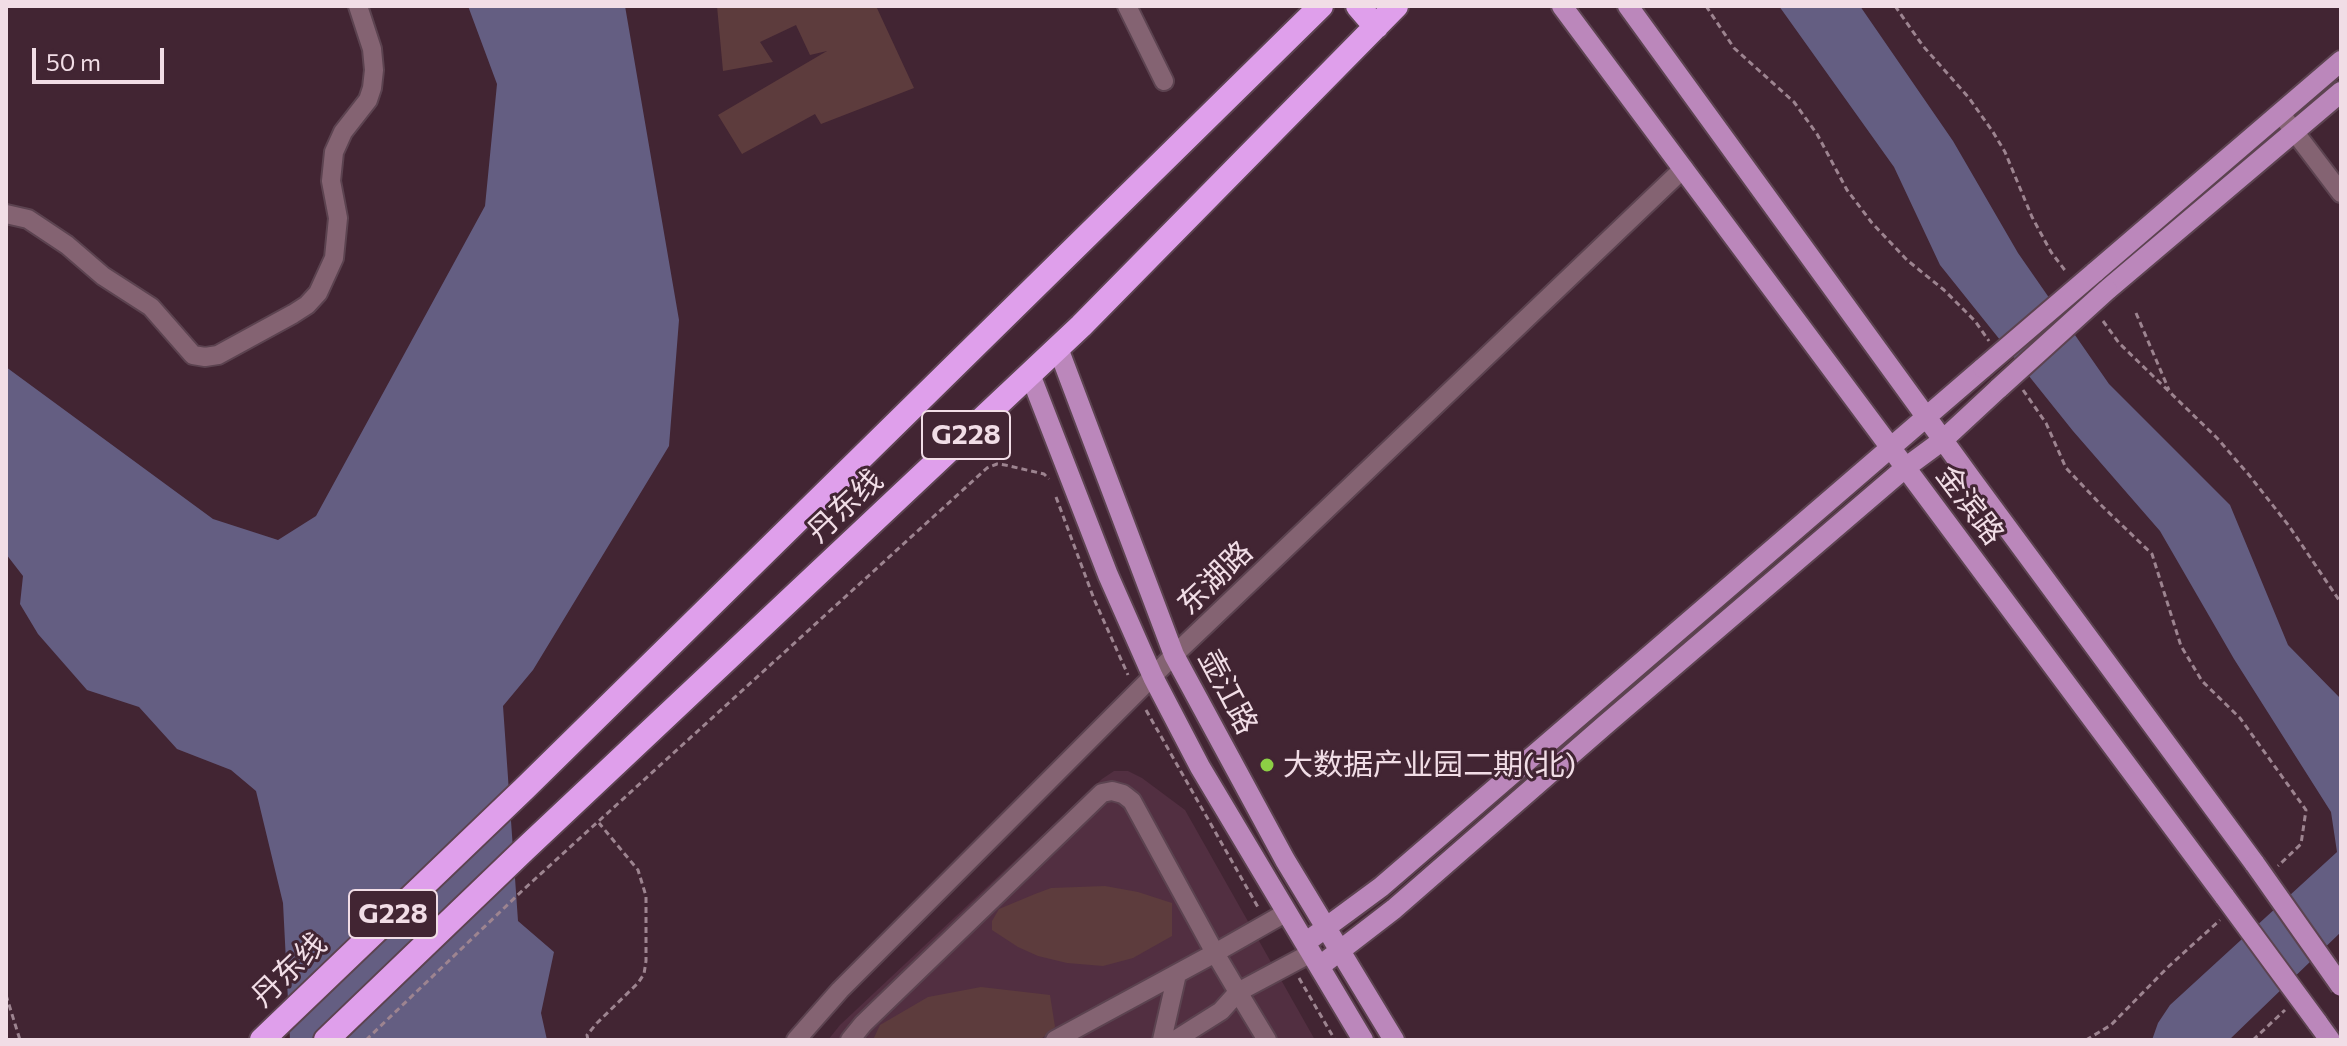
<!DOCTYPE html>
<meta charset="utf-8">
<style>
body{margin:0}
#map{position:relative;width:2347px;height:1046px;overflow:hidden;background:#422533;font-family:Commissioner,sans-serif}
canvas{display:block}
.frame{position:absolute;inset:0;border:8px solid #f1dde6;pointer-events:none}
.scale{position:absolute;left:32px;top:48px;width:132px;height:36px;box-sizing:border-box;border:4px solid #f1dde6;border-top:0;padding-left:10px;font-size:24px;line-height:28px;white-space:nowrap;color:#f1dde6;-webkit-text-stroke:6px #422533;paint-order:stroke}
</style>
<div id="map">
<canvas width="2347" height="1046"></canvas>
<div class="frame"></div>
<div class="scale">50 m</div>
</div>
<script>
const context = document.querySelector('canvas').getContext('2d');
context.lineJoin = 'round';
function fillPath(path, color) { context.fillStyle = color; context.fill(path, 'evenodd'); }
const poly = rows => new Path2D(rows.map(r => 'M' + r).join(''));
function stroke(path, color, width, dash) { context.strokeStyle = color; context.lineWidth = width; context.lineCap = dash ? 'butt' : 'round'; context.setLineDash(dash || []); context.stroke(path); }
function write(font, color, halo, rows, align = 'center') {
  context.font = font + ' Commissioner,"Noto Sans SC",sans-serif'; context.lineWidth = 6; context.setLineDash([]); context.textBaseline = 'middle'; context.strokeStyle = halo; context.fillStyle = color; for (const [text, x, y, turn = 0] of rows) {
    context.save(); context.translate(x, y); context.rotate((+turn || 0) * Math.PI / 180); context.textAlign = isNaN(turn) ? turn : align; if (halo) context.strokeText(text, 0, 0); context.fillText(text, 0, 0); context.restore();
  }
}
fillPath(poly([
 [1114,771,1128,771,1142,778,1185,810,1315,1040,828,1040,840,1025,1102,779]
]), '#522f41');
fillPath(poly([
 [468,6,625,6,679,320,669,446,533,670,503,706,518,921,554,952,541,1013,547,1040,290,1040,283,903,256,791,231,770,177,749,139,707,87,690,38,634,20,604,23,576,6,554,6,367,213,519,278,540,316,516,485,206,497,84],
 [1779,6,1860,6,1953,141,2018,253,2109,384,2230,505,2288,645,2341,699,2341,932,2229,1040,2152,1040,2158,1023,2170,1005,2337,852,2331,812,2234,659,2160,531,2073,431,1940,265,1894,167]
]), '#645e82');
fillPath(poly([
 [717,6,876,6,914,88,821,124,815,114,742,154,718,115,827,51,810,55,796,25,760,42,773,62,723,71],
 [1105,886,1138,892,1172,903,1172,936,1133,958,1103,966,1067,963,1038,956,1018,947,992,930,992,921,999,909,1035,894,1051,888],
 [981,987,1050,995,1055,1027,1040,1040,873,1040,880,1025,928,997]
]), '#5d3c3d');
const minor = poly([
 [1127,6,1164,81],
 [2281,114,2341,193],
 [6,214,28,219,67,245,103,276,151,307,193,355,205,357,218,355,293,314,307,305,318,293,334,258,338,218,331,181,334,152,343,132,368,100,372,88,374,70,372,49,358,6],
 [1287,912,1215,953,1238,992,1311,953],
 [796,1040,840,990,1174,655,1684,168],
 [850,1040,863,1024,1102,793,1112,791,1123,794,1132,801,1215,953,1055,1040],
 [1162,1040,1177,974],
 [1175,1040,1221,1011,1238,992,1267,1040]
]);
const major = poly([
 [1562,6,2225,897],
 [1628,6,1972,480,2255,864],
 [2094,273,2341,61],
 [2107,290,2341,92],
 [1058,348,1174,655,1285,860,1394,1040],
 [1030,374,1108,575,1153,677,1200,767,1363,1040],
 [1305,943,1381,887,1983,368],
 [1320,966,1394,909,1605,725,1905,468,1943,440,1999,388],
 [2317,1022,2330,1040]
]);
const highway = poly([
 [1358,6,1376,27],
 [262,1040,524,789,1321,6],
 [326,1040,524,850,1081,326,1396,6]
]);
stroke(minor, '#5c4350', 22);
stroke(major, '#5c4350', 24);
stroke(highway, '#5c4350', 28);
stroke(poly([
 [1706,6,1734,48,1794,102,1817,134,1847,190,1872,223,1907,260,1944,290,1975,321,1989,341],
 [1895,6,1923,46,1969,98,1993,132,2005,152,2032,217,2051,252,2067,273],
 [2136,313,2169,390],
 [2103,321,2119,343,2217,438,2249,475,2289,526,2341,603],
 [2023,390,2046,423,2066,468,2103,507,2152,554,2181,646,2202,681,2240,718,2306,810,2301,844,2278,866],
 [1056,497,1094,599,1128,675],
 [1146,710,1259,909],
 [1299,978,1335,1040],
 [6,995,20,1040],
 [366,1040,524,889,987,468,997,464,1005,465,1044,474,1049,479],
 [588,1040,587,1035,597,1023,638,983,644,974,646,961,646,896,638,870,599,823],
 [2086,1040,2111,1025,2168,967,2220,920],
 [2253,1040,2285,1010]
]), '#9d8490', 3, [6, 4]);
stroke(minor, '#846372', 18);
stroke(major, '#bb87bb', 20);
stroke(highway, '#df9feb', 24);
const majorBridge = poly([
 [1983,368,2094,273],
 [1999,388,2107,290],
 [2255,864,2341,986],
 [2225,897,2317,1022]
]);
stroke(majorBridge, '#5c4350', 24, []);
stroke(majorBridge, '#bb87bb', 20);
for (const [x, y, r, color] of [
 [1267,765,8,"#8cce45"]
]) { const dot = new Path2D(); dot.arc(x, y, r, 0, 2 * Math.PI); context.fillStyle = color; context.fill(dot); stroke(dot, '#422533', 3); }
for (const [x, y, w] of [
 [966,435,88],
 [393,914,88]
]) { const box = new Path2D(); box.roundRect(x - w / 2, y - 24, w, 48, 6); context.fillStyle = '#422533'; context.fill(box); stroke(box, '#f1dde6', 2); }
write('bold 28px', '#f1dde6', null, [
 ["G228",966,435],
 ["G228",393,914]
]);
write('30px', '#f1dde6', '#422533', [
 ["金滨路",1970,505,53],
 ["丹东线",845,506,-43],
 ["东湖路",1215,578,-44],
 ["壶江路",1228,692,62],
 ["丹东线",289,970,-44]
]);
write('30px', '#f1dde6', '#422533', [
 ["大数据产业园二期(北)",1283,765]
], 'left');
</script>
